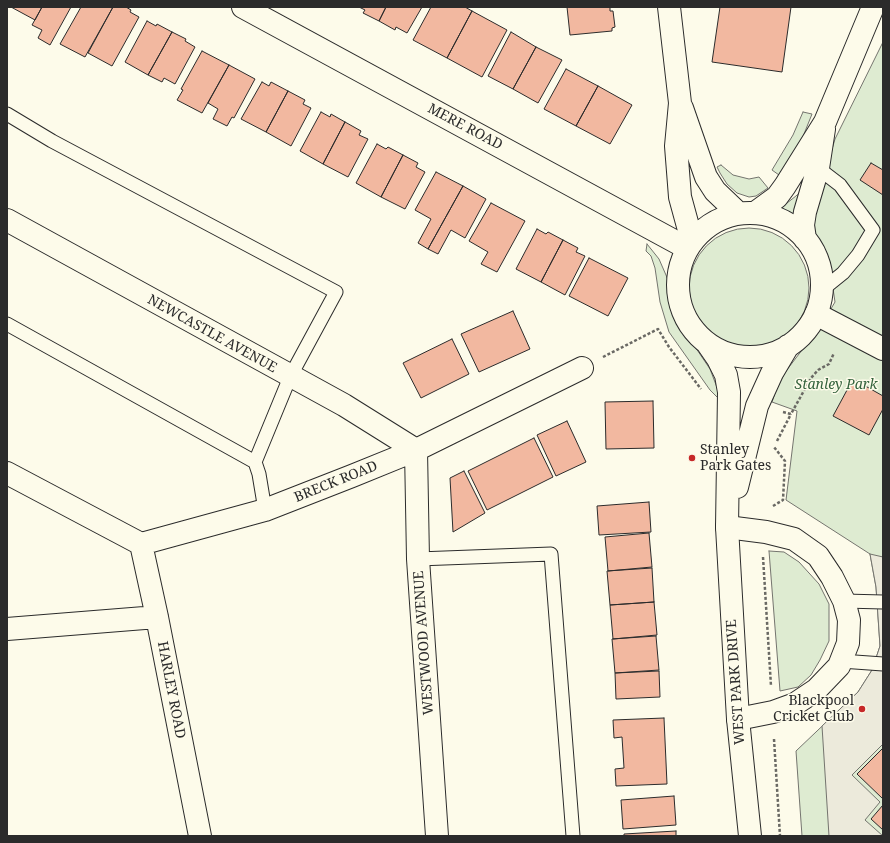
<!DOCTYPE html>
<style>
body{margin:0}
#map{position:relative;width:890px;height:843px;overflow:hidden;background:#fdfbea;font-family:"Noto Serif",serif}
canvas{display:block}
.frame{position:absolute;inset:0;border:8px solid #2b2b2b;pointer-events:none}
</style>
<div id="map">
<canvas width="890" height="843"></canvas>
<div class="frame"></div>
</div>
<script>
const context = document.querySelector('canvas').getContext('2d');
context.lineJoin = 'round';
function fillPath(path, color) { context.fillStyle = color; context.fill(path, 'evenodd'); }
const poly = rows => new Path2D(rows.map(r => 'M' + r).join(''));
function stroke(path, color, width, dash) { context.strokeStyle = color; context.lineWidth = width; context.lineCap = dash ? 'butt' : 'round'; context.setLineDash(dash || []); context.stroke(path); }
function write(font, color, halo, rows, align = 'center') {
  context.font = font + ' "Noto Serif",serif'; context.lineWidth = 3; context.setLineDash([]); context.textBaseline = 'middle'; context.strokeStyle = halo; context.fillStyle = color; for (const [text, x, y, turn = 0] of rows) {
    context.save(); context.translate(x, y); context.rotate((+turn || 0) * Math.PI / 180); context.textAlign = isNaN(turn) ? turn : align; if (halo) context.strokeText(text, 0, 0); context.fillText(text, 0, 0); context.restore();
  }
}
const green = poly([
 [883,42,883,836,802,836,796,751,858,692,872,670,880,646,876,587,870,554,786,500,797,411,772,402,777,387,786,371,822,324,835,302,832,282,826,266,782,207,825,173,835,139,883,42],
 [803,112,812,114,802,139,779,175,772,170,793,135,803,112],
 [721,165,733,175,749,179,759,177,768,188,756,196,749,197,737,193,727,184,720,173,717,167,721,165],
 '689 288a60 60 0 1 1 120 0a60 60 0 1 1-120 0Z',
 [647,244,659,259,669,282,673,307,679,323,710,369,721,398,717,397,710,390,669,332,660,302,655,268,651,256,646,251,647,244],
 [769,551,784,552,799,562,819,584,829,604,829,641,820,660,811,675,798,687,780,691,769,551]
]);
fillPath(green, '#deebd1');
stroke(green, '#74746e', 1);
const parking = poly([
 [870,554,883,557,883,744,852,775,880,802,865,820,883,836,829,836,822,726,858,692,872,670,880,646,876,587,870,554]
]);
fillPath(parking, '#eceadb');
stroke(parking, '#74746e', 1);
const building = poly([
 [11,7,42,7,35,20,11,7],
 [42,7,71,7,50,45,38,38,42,30,32,25,42,7],
 [81,7,113,7,85,57,60,44,81,7],
 [113,7,126,7,131,10,130,12,139,17,112,66,88,53,113,7],
 [359,7,386,7,379,21,363,13,365,10,359,7],
 [386,7,422,7,407,33,396,27,395,30,379,21,386,7],
 [431,7,465,7,472,11,447,58,413,40,431,7],
 [567,7,610,7,610,11,613,11,615,27,612,28,612,31,570,35,567,7],
 [720,7,791,7,782,72,712,62,720,7],
 [472,11,507,30,482,77,447,58,472,11],
 [147,21,156,26,157,24,172,32,148,75,125,62,147,21],
 [172,32,186,39,185,41,195,47,175,84,164,78,162,82,148,75,172,32],
 [511,32,536,47,513,89,488,76,511,32],
 [536,47,562,60,538,103,513,89,536,47],
 [202,51,229,65,202,113,177,100,183,90,181,89,202,51],
 [229,65,255,79,234,118,232,117,227,126,213,119,218,109,208,103,229,65],
 [566,69,598,86,576,126,544,109,566,69],
 [262,82,269,86,271,82,288,91,266,132,241,119,262,82],
 [598,86,632,105,610,144,576,126,598,86],
 [288,91,305,100,303,104,311,108,291,146,266,132,288,91],
 [321,112,330,117,331,114,345,122,323,164,300,151,321,112],
 [345,122,361,131,359,135,368,139,348,177,323,164,345,122],
 [377,144,386,149,388,147,403,155,381,197,356,183,377,144],
 [403,155,418,163,416,167,425,172,405,209,381,197,403,155],
 [871,163,883,170,883,195,860,180,871,163],
 [436,172,463,186,428,249,418,243,431,219,415,210,436,172],
 [463,186,486,199,465,238,451,230,438,254,428,249,463,186],
 [491,203,525,221,497,272,481,264,488,252,469,241,491,203],
 [537,229,546,234,548,232,563,240,541,282,516,269,537,229],
 [563,240,578,248,576,252,585,256,565,295,541,282,563,240],
 [589,258,628,278,608,316,569,296,589,258],
 [513,311,530,349,479,372,461,334,513,311],
 [452,339,469,374,421,398,403,363,452,339],
 [853,379,883,396,883,409,869,435,833,416,853,379],
 [653,401,654,448,606,449,605,402,653,401],
 [567,421,586,462,556,476,537,435,567,421],
 [534,438,553,477,487,510,468,471,534,438],
 [464,471,485,513,453,532,450,478,464,471],
 [649,502,651,532,599,535,597,506,649,502],
 [649,533,652,567,608,571,605,537,649,533],
 [652,568,654,602,610,605,607,571,652,568],
 [654,602,657,635,613,639,610,605,654,602],
 [656,636,659,670,615,673,612,639,656,636],
 [659,671,660,697,616,699,615,673,659,671],
 [664,718,667,784,616,786,615,769,624,768,622,737,614,738,613,720,664,718],
 [883,748,883,799,857,774,883,748],
 [674,796,676,825,623,829,621,800,674,796],
 [883,805,883,830,871,819,883,805],
 [676,831,676,836,624,836,624,834,676,831]
]);
fillPath(building, '#f2b8a0');
stroke(building, '#2b2b2b', 1);
const lane = poly([
 [7,114,52,141,336,292,290,377,255,462],
 [814,165,840,185,873,230,858,255,843,273,822,290],
 [7,324,255,462,259,474,265,510],
 [418,559,551,554,573,836],
 [844,601,883,602],
 [841,661,883,664]
]);
const street = poly([
 [243,7,687,248],
 [7,220,344,405,416,450],
 [816,314,883,349],
 [416,450,418,559,437,836],
 [7,473,141,544,265,510,352,476,416,450,582,368],
 [727,527,766,532,794,539,818,556,832,577,844,601,849,620,848,643,839,666,816,690,795,704,773,712,738,719],
 [141,544,157,617,200,836],
 [7,629,157,617]
]);
const secondary = poly([
 [669,7,680,103,676,146,680,197,692,241],
 [682,108,706,177,715,191,738,213],
 '678 285a72 72 0 1 1 144 0a72 72 0 1 1-144 0Z',
 [755,213,777,197,785,186,825,122,873,7],
 [805,239,803,225,805,212,818,168,824,129],
 [707,343,718,359,726,375,729,392,727,527,738,719,750,836],
 [737,487,757,406,772,373,788,346]
]);
stroke(lane, '#2b2b2b', 15);
stroke(street, '#2b2b2b', 24);
stroke(secondary, '#2b2b2b', 24);
stroke(poly([
 [603,357,658,329,669,347,701,389],
 [783,412,791,414,811,378,818,370,829,364,834,353],
 [777,441,791,414],
 [773,506,783,500,785,461,774,447],
 [763,557,771,686],
 [774,739,780,836]
]), '#6a6964', 2.5, [3, 2]);
stroke(lane, '#fdfbea', 13);
stroke(street, '#fdfbea', 22);
stroke(secondary, '#fdfbea', 22);
for (const [x, y, r, color] of [
 [692,458,4,"#c62828"],
 [862,709,4,"#c62828"]
]) { const dot = new Path2D(); dot.arc(x, y, r, 0, 2 * Math.PI); context.fillStyle = color; context.fill(dot); stroke(dot, '#fdfbea', 1.5); }
write('14px', '#2b2b2b', '#fdfbea', [
 ["MERE ROAD",465,127,28],
 ["NEWCASTLE AVENUE",212,334,29],
 ["BRECK ROAD",336,482,-22],
 ["WESTWOOD AVENUE",424,643,-94],
 ["WEST PARK DRIVE",736,682,-94],
 ["HARLEY ROAD",171,690,79]
]);
write('italic 14px', '#34623c', '#fdfbea', [
 ["Stanley Park",836,385]
]);
write('14px', '#2b2b2b', '#fdfbea', [
 ["Stanley",700,450],
 ["Park Gates",700,466],
 ["Blackpool",854,701,"right"],
 ["Cricket Club",854,717,"right"]
], 'left');
</script>
